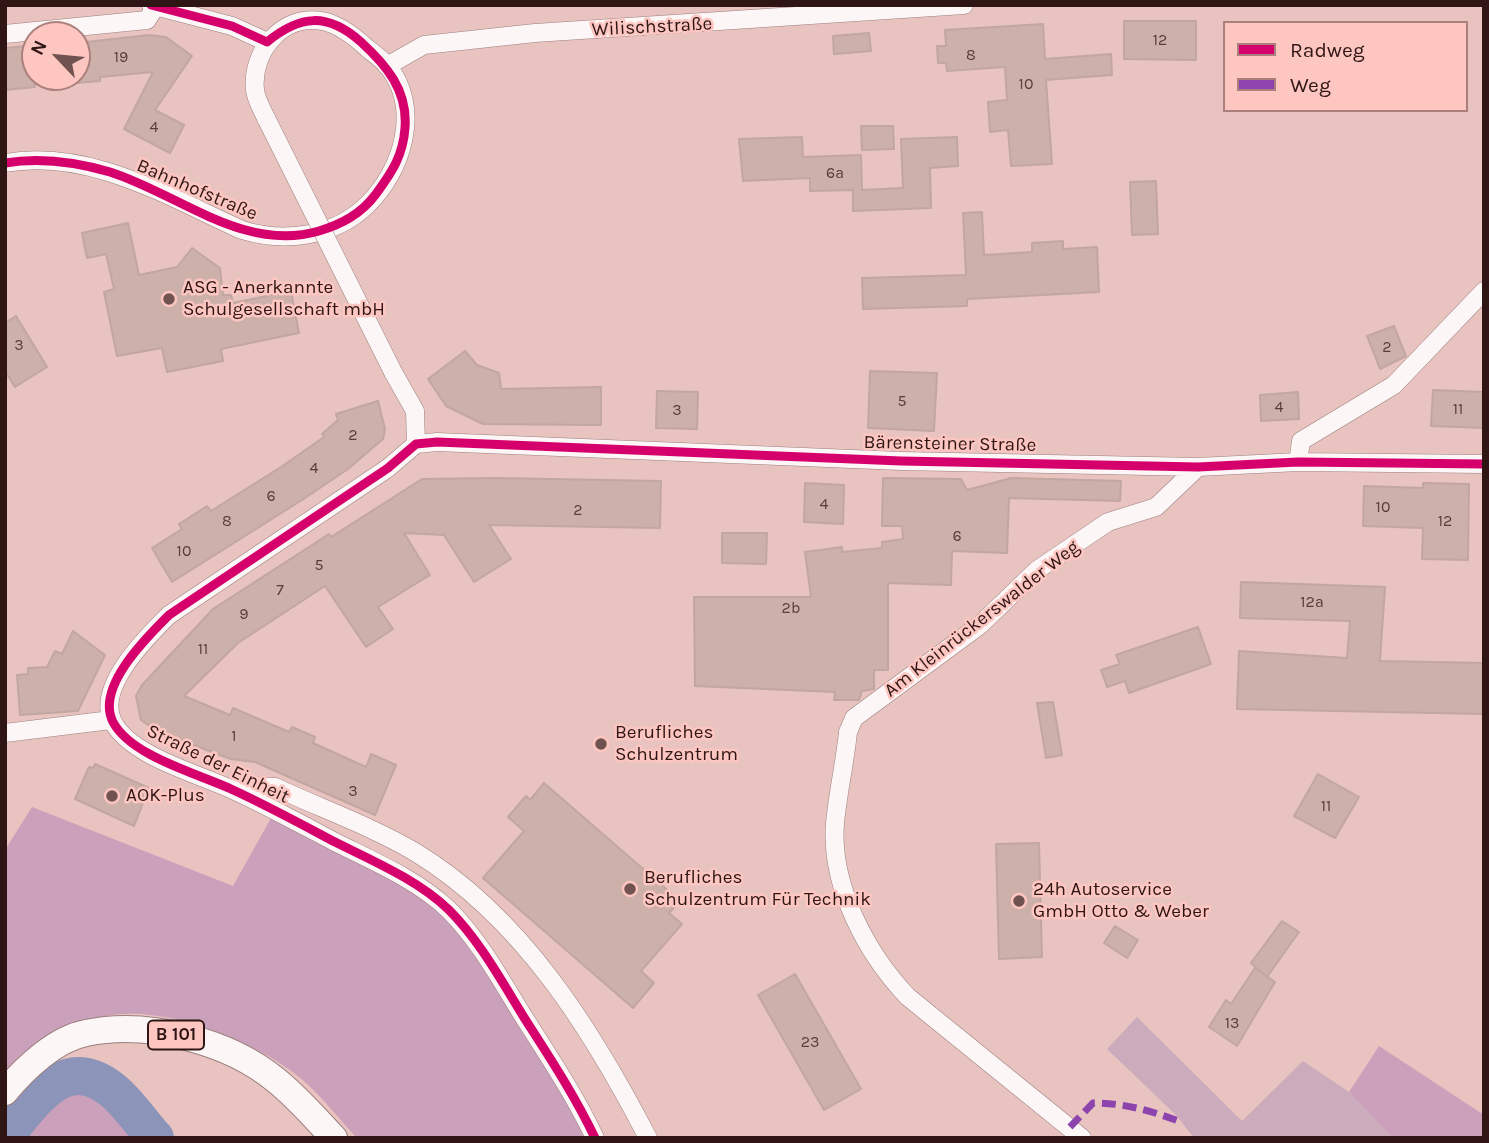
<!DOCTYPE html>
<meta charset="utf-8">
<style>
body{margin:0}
#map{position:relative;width:1489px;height:1143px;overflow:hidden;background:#e8c3c0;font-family:Karla,sans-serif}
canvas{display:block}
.frame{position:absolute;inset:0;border:7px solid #2f1615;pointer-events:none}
.legend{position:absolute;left:1223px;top:21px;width:245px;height:91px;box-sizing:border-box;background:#fdc6c1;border:2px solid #ab807c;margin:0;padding:9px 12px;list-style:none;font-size:21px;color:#2f1615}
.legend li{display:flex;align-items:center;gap:14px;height:35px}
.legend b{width:35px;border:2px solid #ab807c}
.north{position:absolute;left:21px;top:21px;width:70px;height:70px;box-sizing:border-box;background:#fdc6c1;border:2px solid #ab807c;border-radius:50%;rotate:296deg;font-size:19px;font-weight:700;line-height:28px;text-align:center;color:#2f1615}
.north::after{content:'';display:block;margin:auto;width:24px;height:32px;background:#705351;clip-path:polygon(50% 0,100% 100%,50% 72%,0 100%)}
</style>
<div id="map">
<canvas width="1489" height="1143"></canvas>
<div class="frame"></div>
<ul class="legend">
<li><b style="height:9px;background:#d6006c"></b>Radweg</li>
<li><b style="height:9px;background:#8e44ad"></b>Weg</li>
</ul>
<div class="north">N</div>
</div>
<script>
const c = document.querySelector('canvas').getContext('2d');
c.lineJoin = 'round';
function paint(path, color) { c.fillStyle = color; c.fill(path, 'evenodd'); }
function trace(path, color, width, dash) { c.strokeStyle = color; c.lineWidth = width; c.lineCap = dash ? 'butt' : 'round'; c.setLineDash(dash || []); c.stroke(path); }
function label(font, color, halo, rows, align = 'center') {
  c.font = font + ' Karla,sans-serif'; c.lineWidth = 5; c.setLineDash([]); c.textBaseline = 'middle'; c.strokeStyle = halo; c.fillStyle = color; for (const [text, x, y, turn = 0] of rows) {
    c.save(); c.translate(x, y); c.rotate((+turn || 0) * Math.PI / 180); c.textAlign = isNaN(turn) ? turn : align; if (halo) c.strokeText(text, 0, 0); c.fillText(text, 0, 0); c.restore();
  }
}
const green = new Path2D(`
 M1137 1017 1242 1121 1303 1061 1349 1092 1393 1138H1194L1176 1115 1107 1049Z`);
const forest = new Path2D(`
 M32 807 233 886 275 811 448 910 595 1138H357C337 1117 317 1090 294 1073 246 1037 143 995 84 1023 56 1036 30 1060 5 1077V850Z
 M1379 1046 1484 1115V1138H1393L1349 1092Z
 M48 1080H97L145 1138H5V1115L32 1087Z`);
const river = new Path2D(`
 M5 1136C33 1103 63 1052 111 1089 128 1102 141 1123 155 1138`);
const building = new Path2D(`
 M1124 21H1196V60L1124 59Z
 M1043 24 1045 59 1111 54 1112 75 1046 80 1052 164 1011 166 1008 130 990 132 988 102 1007 100 1005 67 947 71 946 63H938L937 46H946L945 30Z
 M869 33 871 51 834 54 833 36Z
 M149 35 166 37 192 56 155 110 184 125 170 153 124 129 153 72 100 77V81L77 83V43Z
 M35 45V87L5 90V48Z
 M861 126H893L894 149 862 150Z
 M802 137 803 157 861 155 862 190 903 188 901 139 957 137 958 166 930 168 931 208 853 211V190L810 191V178L743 181 739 139Z
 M1156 181 1158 234 1132 235 1130 182Z
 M982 212 984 255 1032 252V243L1063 241V249L1097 247 1099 292 967 299V306L863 309 862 278 966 275 963 213Z
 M128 223 139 275 177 267 192 248 220 268 223 295H231L233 303 291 291 299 333 221 349 223 361 167 372 162 348 117 356 104 292 114 289 106 254 87 258 82 233Z
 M16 316 47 367 15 387 5 371V323Z
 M1394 326 1406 356 1380 369 1367 336Z
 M465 351 477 365 499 373 501 389 601 387V425L483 424 446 406 428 379Z
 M870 371 937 373 934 431 868 428Z
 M1433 390 1484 392V428L1431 426Z
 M657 391 698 392 697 429 656 428Z
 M1298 392 1299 419 1261 421 1260 395Z
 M378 401 385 429 383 439 348 469 302 500 172 582 152 548 182 529 179 524 207 506 211 511 281 467 324 437 322 434 338 420 336 414Z
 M495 478 661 481 660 528 489 525 511 559 474 582 444 535 404 533 430 575 378 607 393 629 366 647 325 586 238 643 184 696 230 715 233 708 289 732 292 727 315 737 313 743 366 767 371 754 396 765 375 815 255 762 231 759 158 732 141 720 136 696 142 685 213 609 329 534 331 537 422 479Z
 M883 478 961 479 967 490 1011 478 1121 481 1120 501 1009 498 1007 553 952 551 951 585 888 583V670H874V689L862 691 859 700H834L835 692 695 686 694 597H811L805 552 842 547V552L882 548V542L903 539 902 526H882Z
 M805 483 844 485 843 524 804 522Z
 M1423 483 1469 484 1468 560 1422 559 1423 528 1363 526 1364 486 1423 488Z
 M722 533H767L766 564 722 563Z
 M1241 582 1385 587 1380 661 1484 663V714L1237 709 1239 651 1347 658 1350 621 1240 618Z
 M1198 627 1211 664 1129 693 1125 681 1107 687 1101 670 1120 664 1116 655Z
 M73 631 105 655 78 711 20 715 17 675 28 674V668L47 667 55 651 62 654Z
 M1053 702 1062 755 1046 758 1037 703Z
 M95 764 149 788 134 826 75 799 89 767 93 768Z
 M1318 774 1359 797 1335 838 1294 816Z
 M544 783 680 901 669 913 682 924 641 971 654 983 633 1008 483 878 524 831 508 817 526 796 530 800Z
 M1039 843 1042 957 999 959 996 844Z
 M1282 921 1299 932 1267 977 1251 963Z
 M1115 926 1138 940 1127 958 1104 943Z
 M1255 968 1275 982 1237 1046 1209 1027 1226 1000 1231 1004Z
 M795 974 861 1089 824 1110 758 995Z`);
const street = new Path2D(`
 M151 5 232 26 267 42
 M5 34 147 20 156 6
 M387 66 424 45 535 33 964 5
 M5 163C90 148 168 197 242 230 284 243 334 237 367 205 403 170 422 108 387 65 381 59 373 53 367 48 354 36 339 24 322 21 281 14 251 53 255 90 256 100 263 111 267 120
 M393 372 415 411 416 444
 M416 444 388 468 169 615C148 636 95 687 113 722 131 756 196 773 231 789 266 805 301 824 335 842 373 861 418 880 449 910 480 941 502 982 525 1019 550 1058 575 1096 595 1138
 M416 444 437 442 901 461 1198 467 1298 462 1484 464
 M1298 462 1301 441 1394 385 1484 291
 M5 733 111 720
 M233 790 250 786 275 787C320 808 373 827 415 852 522 917 592 1030 648 1138
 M1082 1138 908 997C866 953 830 885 835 823 838 792 845 762 848 732L854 718 980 625 1037 570 1108 522 1156 507 1198 467`);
const primary = new Path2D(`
 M5 1092C24 1069 55 1039 86 1033 148 1020 229 1041 277 1081 298 1098 315 1118 334 1138`);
const streetBridge = new Path2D(`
 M267 120 393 372`);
const quiet = new Path2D(`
 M1070 1127 1093 1103C1125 1103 1152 1111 1181 1122`);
const cycleway = new Path2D(`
 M5 163C41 157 76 162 110 172 179 194 244 253 319 231 342 224 361 214 376 194 392 172 403 156 405 128 408 90 386 65 361 42 327 12 300 15 267 42L232 26 151 5
 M595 1138C575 1096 550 1058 525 1019 502 982 480 941 449 910 418 880 373 861 335 842 301 824 266 805 231 789 196 773 131 756 113 722 95 687 148 636 169 615L388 468 416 444 437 442 901 461 1198 467 1298 462 1484 464`);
const markers = [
 [169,299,7,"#705351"],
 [601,744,7,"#705351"],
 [112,796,7,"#705351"],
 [630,889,7,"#705351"],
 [1019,901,7,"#705351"]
];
const numberNames = [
 ["12",1160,40],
 ["8",971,55],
 ["19",121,57],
 ["10",1026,84],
 ["4",154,127],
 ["6a",835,173],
 ["3",19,345],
 ["2",1387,347],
 ["5",902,401],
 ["4",1279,407],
 ["11",1458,409],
 ["3",677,410],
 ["2",353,435],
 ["4",314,468],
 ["6",271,496],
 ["4",824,504],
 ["10",1383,507],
 ["2",578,510],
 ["8",227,521],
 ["12",1445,521],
 ["6",957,536],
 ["10",184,551],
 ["5",319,565],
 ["7",280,590],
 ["12a",1312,602],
 ["2b",791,608],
 ["9",244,614],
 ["11",203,649],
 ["1",234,736],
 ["3",353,791],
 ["11",1326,806],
 ["13",1232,1023],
 ["23",810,1042]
];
const shields = [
 [176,1035,56]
];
const shieldNames = [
 ["B 101",176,1035]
];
const streetNames = [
 ["Wilischstraße",652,27,-3],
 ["Bahnhofstraße",197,190,23],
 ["Bärensteiner Straße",950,444,1],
 ["Am Kleinrückerswalder Weg",982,619,-38],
 ["Straße der Einheit",218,764,26]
];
const poiNames = [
 ["ASG - Anerkannte",183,288],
 ["Schulgesellschaft mbH",183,310],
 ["Berufliches",615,733],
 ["Schulzentrum",615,755],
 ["AOK-Plus",126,796],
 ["Berufliches",644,878],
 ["Schulzentrum Für Technik",644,900],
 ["24h Autoservice",1033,890],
 ["GmbH Otto & Weber",1033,912]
];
paint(green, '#ccabbc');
paint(forest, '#caa0ba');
trace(river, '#8d94b9', 38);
paint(building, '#cdb0a9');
trace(building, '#c2a6a0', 2);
trace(street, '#9b7f7d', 19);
trace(primary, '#9b7f7d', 28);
trace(street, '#fcf6f6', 18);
trace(primary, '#fcf6f6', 26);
trace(streetBridge, '#9b7f7d', 19, []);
trace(streetBridge, '#fcf6f6', 18);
trace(quiet, '#8e44ad', 7, [14, 7]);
trace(cycleway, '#d6006c', 9);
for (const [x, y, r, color] of markers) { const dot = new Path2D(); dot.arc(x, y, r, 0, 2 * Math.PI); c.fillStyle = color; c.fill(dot); trace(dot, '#fdc6c1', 2.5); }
label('16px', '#573d3b', null, numberNames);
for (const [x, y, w] of shields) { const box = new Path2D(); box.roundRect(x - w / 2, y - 14.5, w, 29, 5); c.fillStyle = '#fdc6c1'; c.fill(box); trace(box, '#2f1615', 2); }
label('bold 18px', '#2f1615', null, shieldNames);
label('19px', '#2f1615', '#fdc6c1', streetNames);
label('19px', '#2f1615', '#fdc6c1', poiNames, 'left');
</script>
